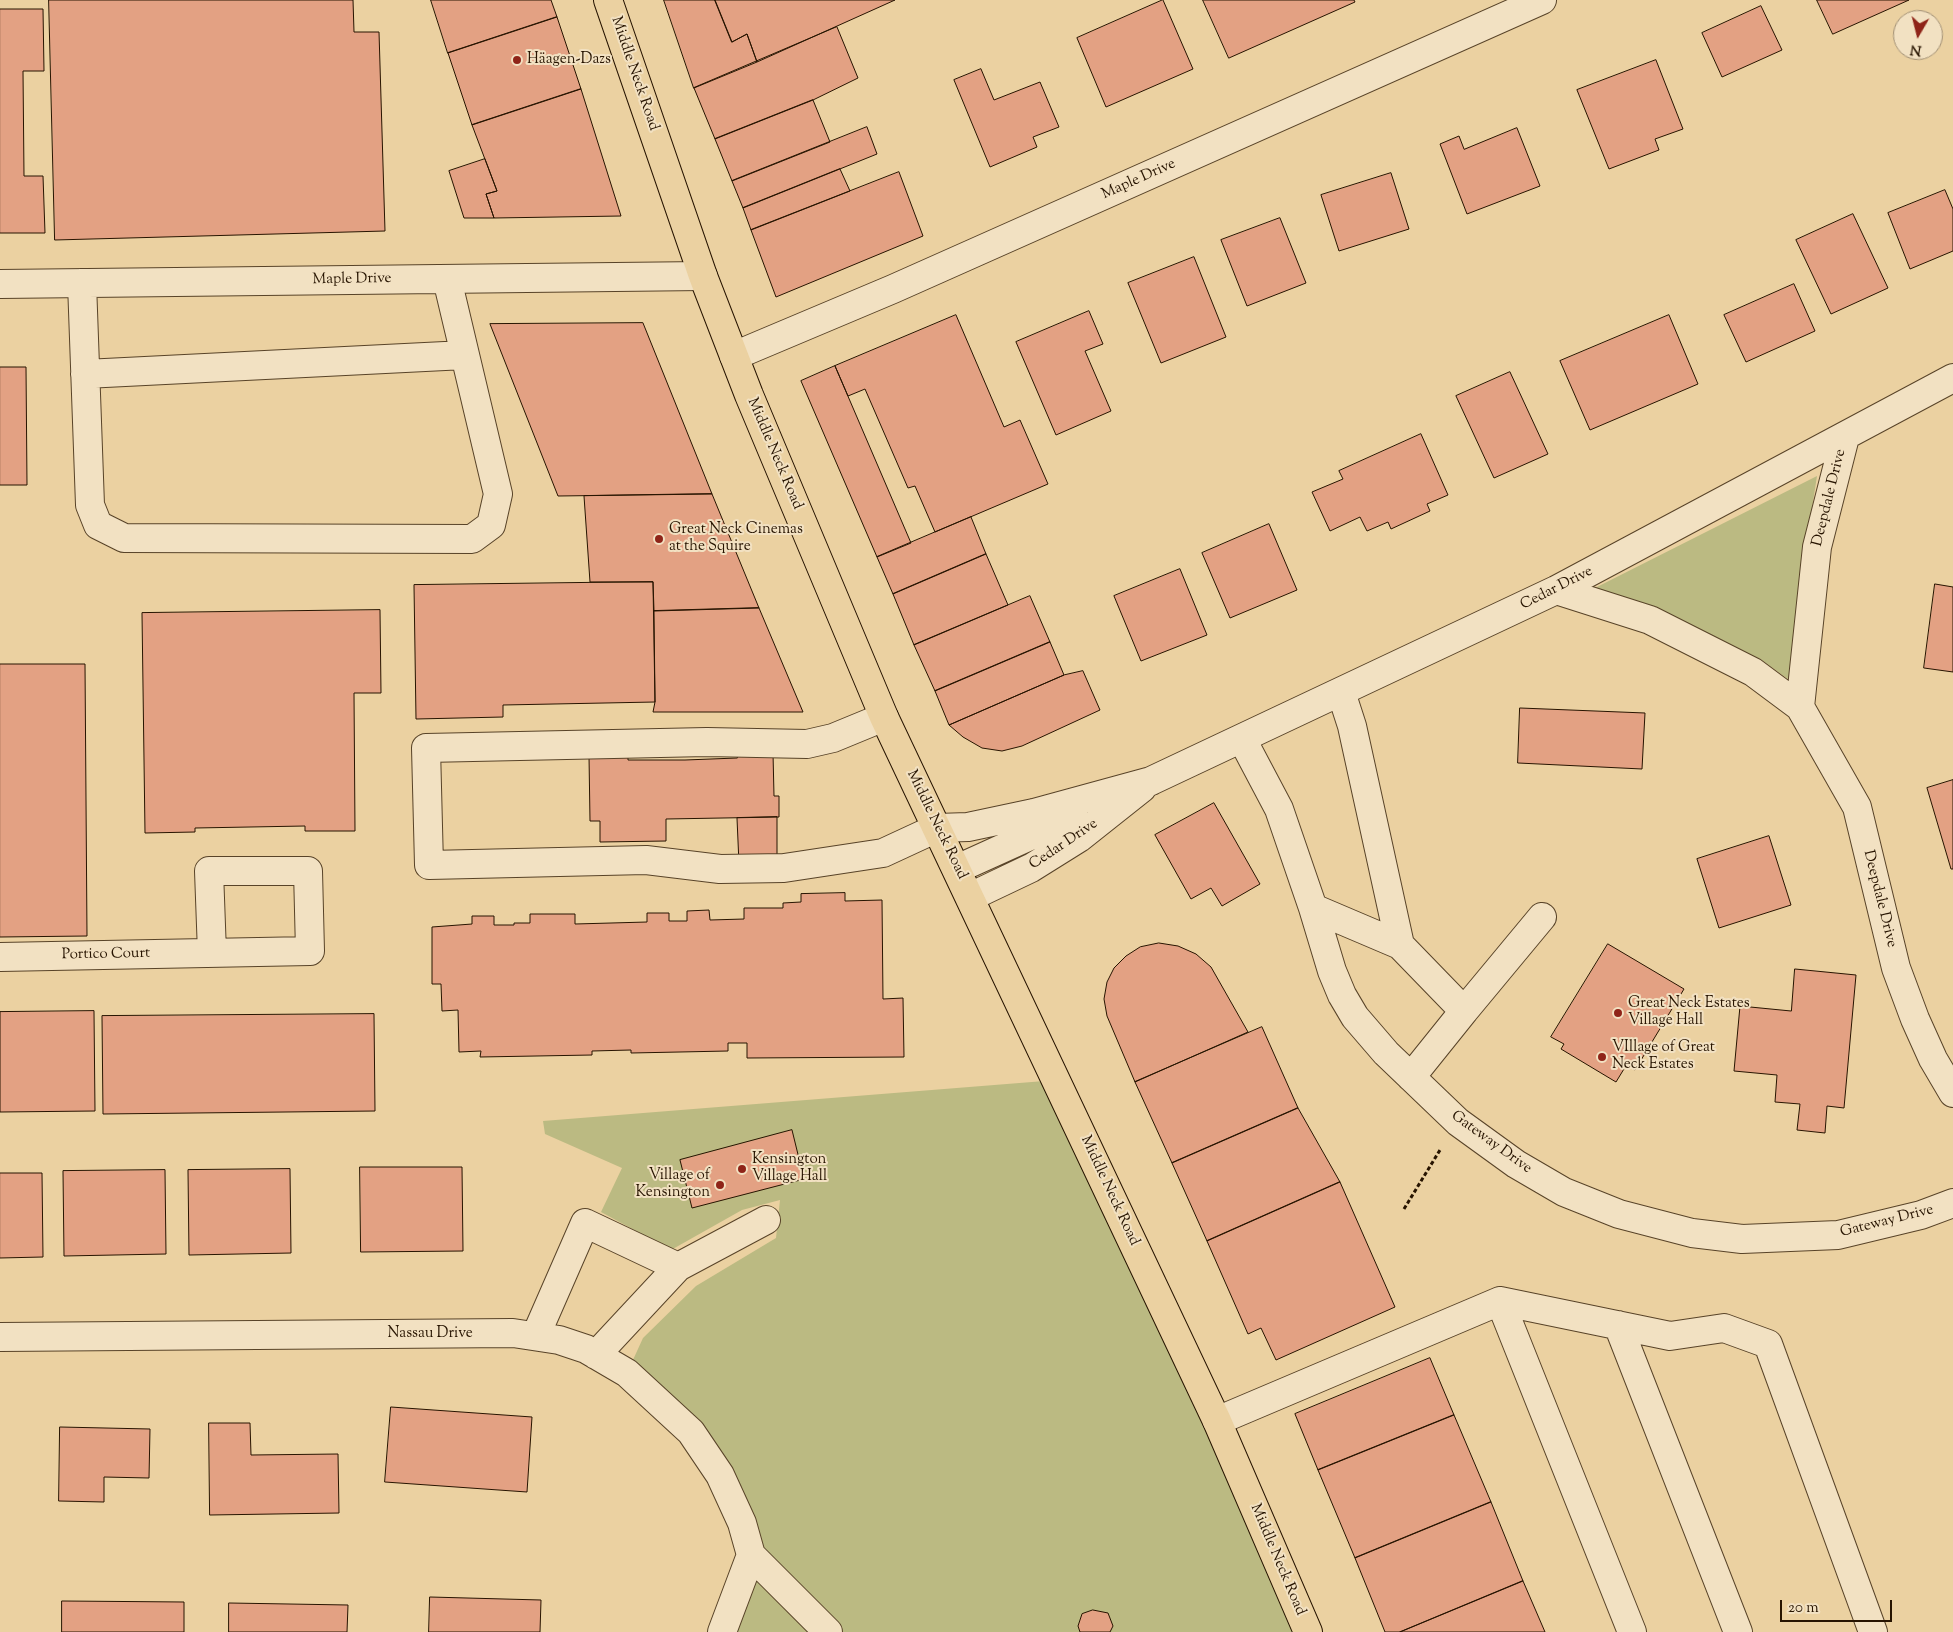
<!DOCTYPE html>
<meta charset="utf-8">
<style>
body{margin:0}
#map{position:relative;width:1953px;height:1632px;overflow:hidden;background:#ebd1a1;font-family:"Sorts Mill Goudy",serif}
canvas{display:block}
.north{position:absolute;left:1893px;top:10px;width:50px;height:50px;box-sizing:border-box;background:#f2e1c2;border:1px solid #a18f74;border-radius:50%;rotate:188deg;font-size:14px;font-weight:700;line-height:20px;text-align:center;color:#271400}
.north::after{content:'';display:block;margin:auto;width:18px;height:22px;background:#8f2418;clip-path:polygon(50% 0,100% 100%,50% 72%,0 100%)}
.scale{position:absolute;left:1780px;top:1600px;width:112px;height:22px;box-sizing:border-box;border:2px solid #271400;border-top:0;padding-left:6px;font-size:15px;line-height:18px;white-space:nowrap;color:#271400;-webkit-text-stroke:4px #f2e1c2;paint-order:stroke}
</style>
<div id="map">
<canvas width="1953" height="1632"></canvas>
<div class="north">N</div>
<div class="scale">20 m</div>
</div>
<script>
const c = document.querySelector('canvas').getContext('2d');
c.lineJoin = 'round';
function paint(path, color) { c.fillStyle = color; c.fill(path, 'evenodd'); }
function trace(path, color, width, dash) { c.strokeStyle = color; c.lineWidth = width; c.lineCap = dash ? 'butt' : 'round'; c.setLineDash(dash || []); c.stroke(path); }
function label(font, color, halo, rows, align = 'center') {
  c.font = font + ' "Sorts Mill Goudy",serif'; c.lineWidth = 4; c.setLineDash([]); c.textBaseline = 'middle'; c.strokeStyle = halo; c.fillStyle = color; for (const [text, x, y, turn = 0] of rows) {
    c.save(); c.translate(x, y); c.rotate((+turn || 0) * Math.PI / 180); c.textAlign = isNaN(turn) ? turn : align; if (halo) c.strokeText(text, 0, 0); c.fillText(text, 0, 0); c.restore();
  }
}
const green = new Path2D(`
 M1817 476 1807 541 1792 682 1760 659 1662 616 1589 591Z
 M1057 1080 1308 1632H720L751 1555 719 1475 627 1373 643 1338 696 1286 776 1238 780 1200 742 1210 671 1250 601 1212 622 1168 545 1134 543 1121Z`);
const building = new Path2D(`
 M49 0H353L354 32H379L385 231 55 240Z
 M431 0H551L557 17 448 53Z
 M664 0H715L732 42 747 34 757 62 694 88Z
 M715 0H895L757 62 747 34 732 42Z
 M1163 0 1193 69 1106 107 1077 38Z
 M1203 0H1354L1355 2 1229 58Z
 M1817 0H1909L1833 34Z
 M1761 6 1782 50 1722 77 1702 33Z
 M0 9H43L44 71H23L24 176H43L45 233H0Z
 M557 17 581 89 472 125 448 53Z
 M837 27 858 78 813 100 715 139 694 88Z
 M1656 60 1683 129 1655 139 1659 150 1609 169 1577 90Z
 M981 69 994 100 1040 82 1059 127 1033 137 1037 147 990 167 954 80Z
 M581 89 621 216 494 218 486 194 497 191 472 125Z
 M813 100 830 142 732 181 715 139Z
 M867 127 877 154 743 208 732 181Z
 M1517 128 1540 186 1467 214 1440 144 1459 136 1464 149Z
 M485 159 497 191 486 194 494 218H464L449 171Z
 M840 169 850 191 751 230 743 208Z
 M899 172 923 236 776 297 751 230Z
 M1391 173 1409 229 1339 251 1321 195Z
 M1945 190 1953 209V251L1910 269 1888 213Z
 M1853 214 1888 288 1831 314 1796 240Z
 M1280 218 1306 283 1247 306 1221 240Z
 M1194 257 1226 337 1161 363 1128 283Z
 M1794 284 1815 331 1746 362 1724 315Z
 M1089 311 1103 344 1085 351 1111 411 1056 435 1016 342Z
 M956 315 1004 427 1020 420 1048 484 935 532 915 486 908 488 865 389 848 396 835 366Z
 M1669 315 1698 384 1590 430 1560 361Z
 M643 323 712 494 558 496 490 324Z
 M835 366 911 543 877 557 801 381Z
 M0 367H26L27 485H0Z
 M1510 372 1548 454 1494 478 1456 396Z
 M1421 434 1448 495 1427 504 1430 511 1391 529 1388 522 1367 531 1360 517 1330 531 1312 492 1343 479 1339 471Z
 M712 494 759 608 654 611 653 582H590L584 496Z
 M971 517 986 554 893 594 877 557Z
 M1269 524 1297 590 1230 618 1202 553Z
 M986 554 1008 605 914 645 893 594Z
 M1180 569 1207 635 1141 661 1114 596Z
 M653 582 655 702 503 705V717L416 719 414 585Z
 M1935 584 1953 587V672L1924 668Z
 M1030 596 1050 642 935 691 914 645Z
 M759 608 803 712H653L655 702 654 611Z
 M380 610 381 693H354L355 831H305V826L195 828V832L145 833 142 613Z
 M1050 642 1064 675 949 725 935 691Z
 M0 664H85L87 936 0 937Z
 M1083 671 1100 710 1022 746 1002 751 982 748 963 737 949 725 1064 675Z
 M1520 708 1645 713 1642 769 1518 763Z
 M737 753H773L774 796H779V817L666 819V841L600 842V821H590L589 756 628 755V760H685L737 758Z
 M1953 780V869H1951L1927 788Z
 M1214 803 1260 884 1222 906 1211 888 1191 899 1155 835Z
 M777 817V863L739 864 737 818Z
 M1769 836 1791 905 1719 928 1697 859Z
 M845 893V901L882 900 883 999 903 998 904 1057 747 1058V1043H728V1051L631 1053V1050L592 1051V1055L480 1057 481 1051 459 1052 458 1010 442 1011 441 984H432V927L472 924V916H494V925H514V923H530V914H575V924L647 922V913H669V921H687V911L709 910 710 920 744 919V908H783V903L801 902V894Z
 M1159 943 1178 946 1196 954 1211 967 1248 1032 1135 1082 1107 1016 1104 999 1107 982 1114 968 1126 956 1140 947Z
 M1608 944 1684 989 1635 1070 1627 1064 1616 1082 1561 1049 1564 1044 1551 1037Z
 M1795 969 1856 975 1844 1108 1827 1106 1825 1133 1797 1130 1800 1104 1775 1102 1777 1075 1734 1071 1740 1006 1791 1011Z
 M94 1011 95 1111 0 1112V1012Z
 M374 1014 375 1111 103 1114 102 1016Z
 M1262 1027 1298 1108 1172 1163 1135 1082Z
 M1298 1108 1340 1182 1207 1241 1172 1163Z
 M792 1130 804 1179 692 1208 680 1160Z
 M360 1167H462L463 1251 361 1252Z
 M290 1169 291 1253 189 1255 188 1170Z
 M165 1170 166 1254 64 1256 63 1171Z
 M0 1173H42L43 1257 0 1258Z
 M1340 1182 1395 1307 1276 1360 1261 1328 1248 1334 1207 1241Z
 M1430 1358 1454 1415 1318 1470 1295 1414Z
 M391 1407 532 1417 527 1492 385 1482Z
 M1454 1415 1491 1502 1355 1558 1318 1470Z
 M209 1423H250L251 1455 338 1454 339 1513 210 1515Z
 M60 1427 150 1429 149 1478 104 1477V1502L59 1501Z
 M1491 1502 1523 1581 1400 1632H1385L1355 1558Z
 M1523 1581 1545 1632H1400Z
 M430 1597 541 1600 540 1632H429Z
 M62 1601 184 1602V1632H62Z
 M229 1603 348 1605 347 1632H229Z
 M1093 1610 1108 1613 1113 1626 1110 1632H1080L1078 1626 1082 1614Z`);
const path = new Path2D(`
 M1404 1209 1440 1150`);
const minor = new Path2D(`
 M82 283 90 505 98 525 124 538 472 539 491 525 498 494 447 279
 M0 284 703 276
 M734 356 893 289 1542 0
 M85 374 465 355
 M1556 590 1650 620 1753 672 1800 707 1857 807 1896 968 1915 1019 1933 1059 1953 1093
 M1341 692 1352 726 1400 945 1464 1011 1542 917
 M1800 707 1817 547 1845 437
 M884 717 833 738 807 744 707 742 426 748 429 865 646 860 720 869 784 868 883 853 937 828 968 827 1034 813 1151 781
 M1242 739 1279 809 1313 908 1332 971 1342 995 1355 1017 1386 1053 1458 1122 1516 1164 1564 1192 1619 1214 1692 1233 1742 1239 1838 1235 1921 1215 1953 1203
 M1136 788 1556 590 1953 378
 M957 869 1074 816
 M970 897 1031 868 1079 838 1142 788
 M1313 908 1400 945
 M0 957 310 951 308 871H209L212 953
 M1411 1077 1464 1011
 M1500 1301 1670 1336 1724 1328 1768 1344 1873 1632
 M1618 1325 1738 1632
 M536 1335 585 1223 678 1267
 M0 1337 513 1333 559 1340 586 1349 627 1373 691 1432 720 1475 742 1523 751 1555 828 1632
 M596 1355 678 1267 766 1220
 M1217 1421 1500 1301 1632 1632
 M722 1632 751 1555`);
const major = new Path2D(`
 M608 0 703 276 749 395 884 717 1217 1421 1308 1632`);
const markers = [
 [517,60,5,"#8f2418"],
 [659,539,5,"#8f2418"],
 [1618,1013,5,"#8f2418"],
 [1602,1057,5,"#8f2418"],
 [742,1169,5,"#8f2418"],
 [720,1185,5,"#8f2418"]
];
const poiNames = [
 ["Häagen-Dazs",527,60],
 ["Great Neck Cinemas",669,530],
 ["at the Squire",669,547],
 ["Great Neck Estates",1628,1004],
 ["Village Hall",1628,1021],
 ["VIllage of Great",1612,1048],
 ["Neck Estates",1612,1065],
 ["Kensington",752,1160],
 ["Village Hall",752,1177],
 ["Village of",710,1176,"right"],
 ["Kensington",710,1193,"right"]
];
const streetNames = [
 ["Middle Neck Road",634,74,71],
 ["Maple Drive",1139,180,-24],
 ["Maple Drive",352,280,-1],
 ["Middle Neck Road",774,454,67],
 ["Deepdale Drive",1830,498,-76],
 ["Cedar Drive",1557,589,-27],
 ["Middle Neck Road",936,825,64],
 ["Cedar Drive",1064,845,-34],
 ["Deepdale Drive",1879,899,76],
 ["Portico Court",106,955,-1],
 ["Gateway Drive",1491,1143,36],
 ["Middle Neck Road",1109,1191,65],
 ["Gateway Drive",1887,1222,-14],
 ["Nassau Drive",430,1334],
 ["Middle Neck Road",1277,1560,67]
];
paint(green, '#bbba82');
paint(building, '#e3a183');
trace(building, '#271400', 1);
trace(minor, '#584328', 30);
trace(major, '#271400', 30);
trace(path, '#271400', 3, [4, 2.5]);
trace(minor, '#f2e1c2', 28);
trace(major, '#ebd1a1', 28);
for (const [x, y, r, color] of markers) { const dot = new Path2D(); dot.arc(x, y, r, 0, 2 * Math.PI); c.fillStyle = color; c.fill(dot); trace(dot, '#f2e1c2', 2); }
label('15px', '#271400', '#f2e1c2', poiNames, 'left');
label('15px', '#271400', '#f2e1c2', streetNames);
</script>
